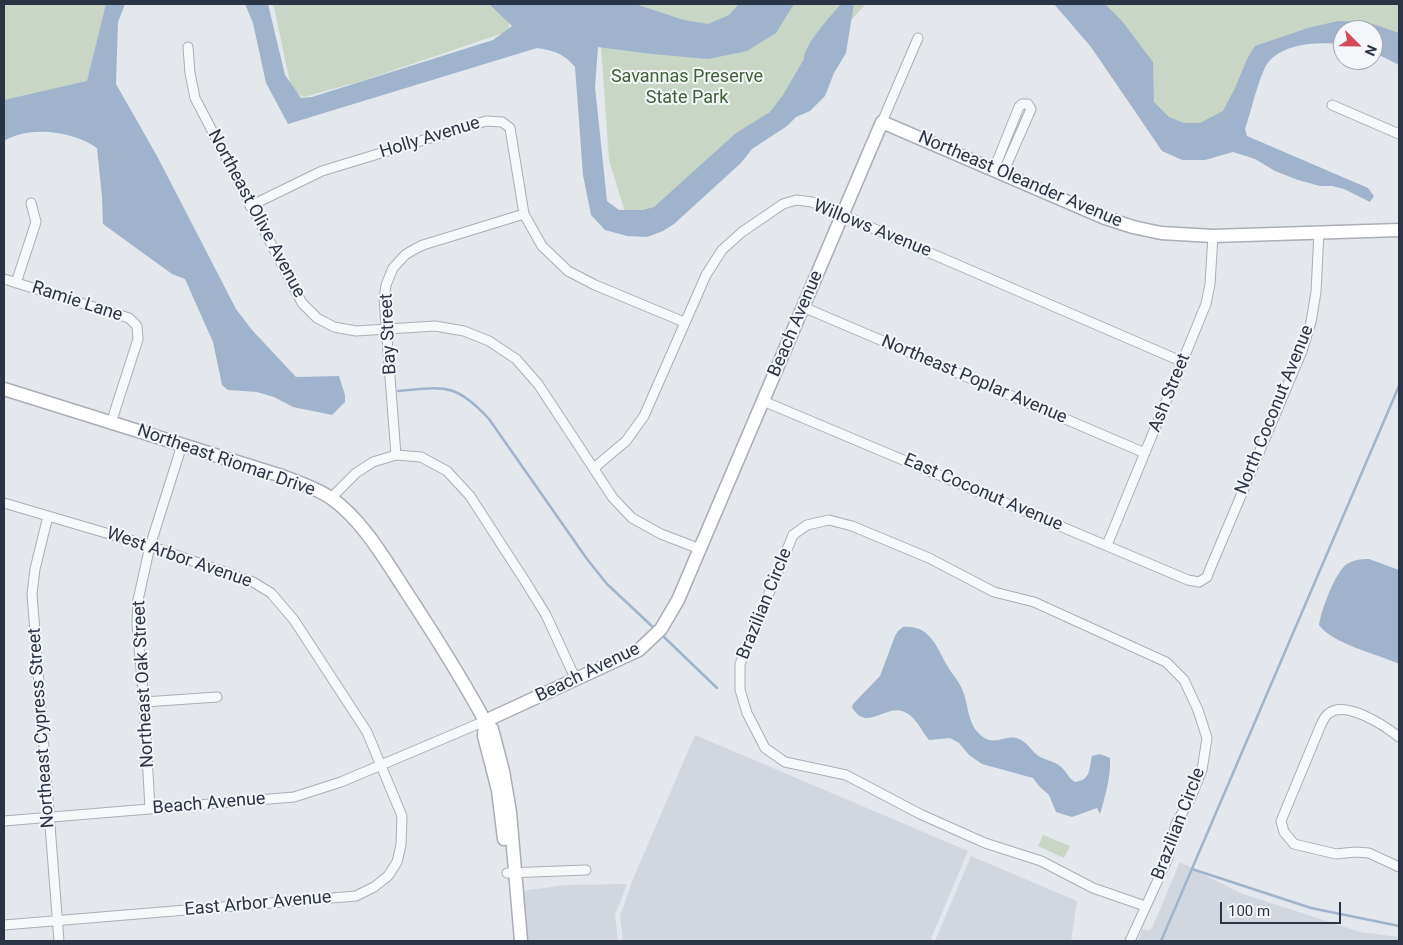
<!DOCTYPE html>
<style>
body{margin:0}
#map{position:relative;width:1403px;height:945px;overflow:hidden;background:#e4e7ec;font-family:Roboto,sans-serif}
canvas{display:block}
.frame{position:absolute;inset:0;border:5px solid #2b3445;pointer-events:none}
.north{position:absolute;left:1333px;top:20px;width:50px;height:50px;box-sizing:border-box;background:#f4f6f9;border:1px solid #a4a8b1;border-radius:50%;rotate:113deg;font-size:14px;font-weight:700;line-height:20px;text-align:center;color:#2b3445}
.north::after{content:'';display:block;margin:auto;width:18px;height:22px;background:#d1495b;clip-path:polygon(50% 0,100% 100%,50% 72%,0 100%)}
.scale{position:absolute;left:1220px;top:902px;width:121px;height:22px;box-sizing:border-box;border:2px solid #2b3445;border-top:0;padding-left:6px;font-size:15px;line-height:18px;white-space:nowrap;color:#2b3445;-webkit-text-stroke:4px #f4f6f9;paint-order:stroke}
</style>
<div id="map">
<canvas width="1403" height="945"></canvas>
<div class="frame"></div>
<div class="north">N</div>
<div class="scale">100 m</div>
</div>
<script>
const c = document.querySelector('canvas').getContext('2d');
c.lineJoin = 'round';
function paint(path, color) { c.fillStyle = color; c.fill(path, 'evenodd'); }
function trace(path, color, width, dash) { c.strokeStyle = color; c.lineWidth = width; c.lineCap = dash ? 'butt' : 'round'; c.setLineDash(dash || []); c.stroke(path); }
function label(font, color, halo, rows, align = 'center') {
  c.font = font + ' Roboto,sans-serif'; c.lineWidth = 4; c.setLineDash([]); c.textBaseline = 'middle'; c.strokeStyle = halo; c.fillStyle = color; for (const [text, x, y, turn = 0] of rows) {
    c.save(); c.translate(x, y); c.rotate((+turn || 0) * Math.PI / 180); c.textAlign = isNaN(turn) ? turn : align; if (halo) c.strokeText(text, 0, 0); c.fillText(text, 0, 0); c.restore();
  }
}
const built = new Path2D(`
 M695 735 968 851 930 941H623L620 916 633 879Z
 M971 856 1077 901 1071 941H935Z
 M1180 862 1240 893 1360 932 1399 937V941H1138L1142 929 1149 931 1152 928Z
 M627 884 615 915 618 941H526L521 891 566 885Z`);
const green = new Path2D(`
 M4 4H109L89 85 4 104Z
 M271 4H538L509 10V31L365 80 304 97 292 92 274 7Z
 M554 4H866L843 29 709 191 628 222 609 160 599 19Z
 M1075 4H1399V34L1390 30 1339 29 1284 42 1258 62 1227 123 1174 136Z
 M1043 835 1070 846 1064 858 1038 846Z`);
const water = new Path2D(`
 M106 4H125L118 22 116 84 157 156 236 309 252 330 296 377 339 376 345 395V402L332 415 293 407 274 397 257 392 228 390 222 385 213 342 185 279 172 274 103 224 102 197 97 148C74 131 29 125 4 141V100L87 81Z
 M245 4H268L285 75 301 98 312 97 493 40 512 26 489 4H635L684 20 708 24 729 15 739 4H794L776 33 747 51 708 59 652 54 598 47 595 87 607 201 619 210H643L654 207 736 133 770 112 783 95 804 59C805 43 830 17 841 4H854L846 53 834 73 825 96 810 111 796 117 787 126 752 149 741 163 674 224 663 231 647 237 627 236 605 230 591 215 583 175 575 67C563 53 555 51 537 48L288 124 266 83 253 23Z
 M1054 4H1105L1122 21 1153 62 1154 102 1169 117 1184 123H1200L1223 111 1235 88 1247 59 1255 46 1308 28 1338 21H1364L1399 33V65L1373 52V30H1343V44C1318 42 1289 42 1270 60 1260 70 1251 113 1245 129L1247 136 1368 188 1374 196 1370 202 1344 189 1332 186H1320L1298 180 1275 171 1255 159 1233 152 1205 160H1182L1162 151 1091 47Z
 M1369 559 1399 570V664C1377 654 1333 644 1319 625 1321 611 1335 572 1347 564 1353 560 1361 559 1369 559Z
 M903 627C931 625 936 647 948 667 952 674 959 681 962 689 968 702 967 717 975 729 992 752 1005 732 1019 739 1027 742 1030 749 1036 754 1042 760 1053 760 1060 766 1066 770 1068 778 1075 782 1091 780 1089 769 1092 756L1100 754 1110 758C1111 776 1105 797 1100 814L1097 808 1072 817 1056 812 1049 795 1039 786 1033 778 982 764 969 755 959 743 950 738 929 740C921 730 915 715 902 711 884 706 866 732 852 707L853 704 880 676 895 636 898 631Z`);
const stream = new Path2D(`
 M398 391C444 387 455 382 489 419L587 559 607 584 655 629
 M663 636 717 688
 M1192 869 1311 908 1399 926
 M1161 941 1399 386`);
const street = new Path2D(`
 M188 47 190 73 195 98 302 303 317 318 334 327 356 331 435 326 464 331 489 341 516 359 538 384 613 498 632 518 661 534 700 549
 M1332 105 1399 134
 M882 122 918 38
 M994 169 1019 107 1022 104H1028L1031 109 1003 173
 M250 206 322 171 486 121 502 122 510 128 524 214 542 246 568 271 595 285 684 322
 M4 279 129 318 137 326 138 339 111 423
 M16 283 36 222 31 203
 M803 307 1145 453
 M763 401 1188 580 1199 582 1207 577 1210 569 1302 351 1311 322 1316 292 1319 232
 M396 455 384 299 386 285 393 268 405 255 413 250 423 245 524 214
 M594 468 626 441 644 416 706 275 722 250 742 232 783 204 796 200 812 202 842 215 1183 362
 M331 498 356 473 373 462 396 455 421 457 447 471 470 496 525 581 546 615 576 680
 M4 503 150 546 253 582 271 593 294 620 367 732 402 816 401 845 397 862 388 876 374 887 356 896 4 925
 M48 516 35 569 32 594 59 941
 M1107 545 1206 304 1210 284 1213 236
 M144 702 217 697
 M1399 737C1385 726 1345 699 1328 714 1324 717 1322 723 1320 727L1281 821 1284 832 1294 844 1336 854 1355 852 1369 853 1399 867
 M150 809 144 702 137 624 138 600 150 546 182 445
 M4 821 294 797 341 782 485 721
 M507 873 586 870
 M1130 941 1168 858 1176 824 1191 797 1202 770 1207 738 1198 710 1184 680 1166 662 1034 602 994 592 929 558 852 526 829 520 807 525 793 535 740 664V690L747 713 765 748 785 762 846 775 920 814 985 843 1041 861 1093 888 1145 906`);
const secondary = new Path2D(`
 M4 389 282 476C298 482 316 488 331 498 361 519 383 556 403 587 432 631 460 675 485 721L492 729 503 771 510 812 521 941
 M485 721 639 650 661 629 678 600 882 122 1105 218 1133 227 1161 233 1213 236 1399 230
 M485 721 484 736 498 790 504 839`);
const parkNames = [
 ["Savannas Preserve",687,77],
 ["State Park",687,98]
];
const streetNames = [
 ["Holly Avenue",430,138,-17],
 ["Northeast Oleander Avenue",1020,180,23],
 ["Northeast Olive Avenue",256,214,62],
 ["Willows Avenue",872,229,22],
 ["Ramie Lane",77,302,18],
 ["Beach Avenue",796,324,-67],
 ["Bay Street",389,334,-93],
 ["Northeast Poplar Avenue",974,380,23],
 ["Ash Street",1170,393,-68],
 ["North Coconut Avenue",1275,410,-68],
 ["Northeast Riomar Drive",226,461,19],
 ["East Coconut Avenue",983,493,23],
 ["West Arbor Avenue",179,558,19],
 ["Brazilian Circle",765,604,-68],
 ["Beach Avenue",588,673,-26],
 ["Northeast Oak Street",144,684,-93],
 ["Northeast Cypress Street",42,728,-94],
 ["Beach Avenue",209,804,-5],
 ["Brazilian Circle",1179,824,-69],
 ["East Arbor Avenue",258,904,-5]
];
paint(built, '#d2d6de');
paint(green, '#c9d6c5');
paint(water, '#9fb4cc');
trace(stream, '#9fb4cc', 2.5);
trace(street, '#a9aeb7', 11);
trace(secondary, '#a9aeb7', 15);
trace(street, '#f7f8fa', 9);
trace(secondary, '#fff', 12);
label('18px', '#3f6138', '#f4f6f9', parkNames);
label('18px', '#2b3445', '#f4f6f9', streetNames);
</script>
